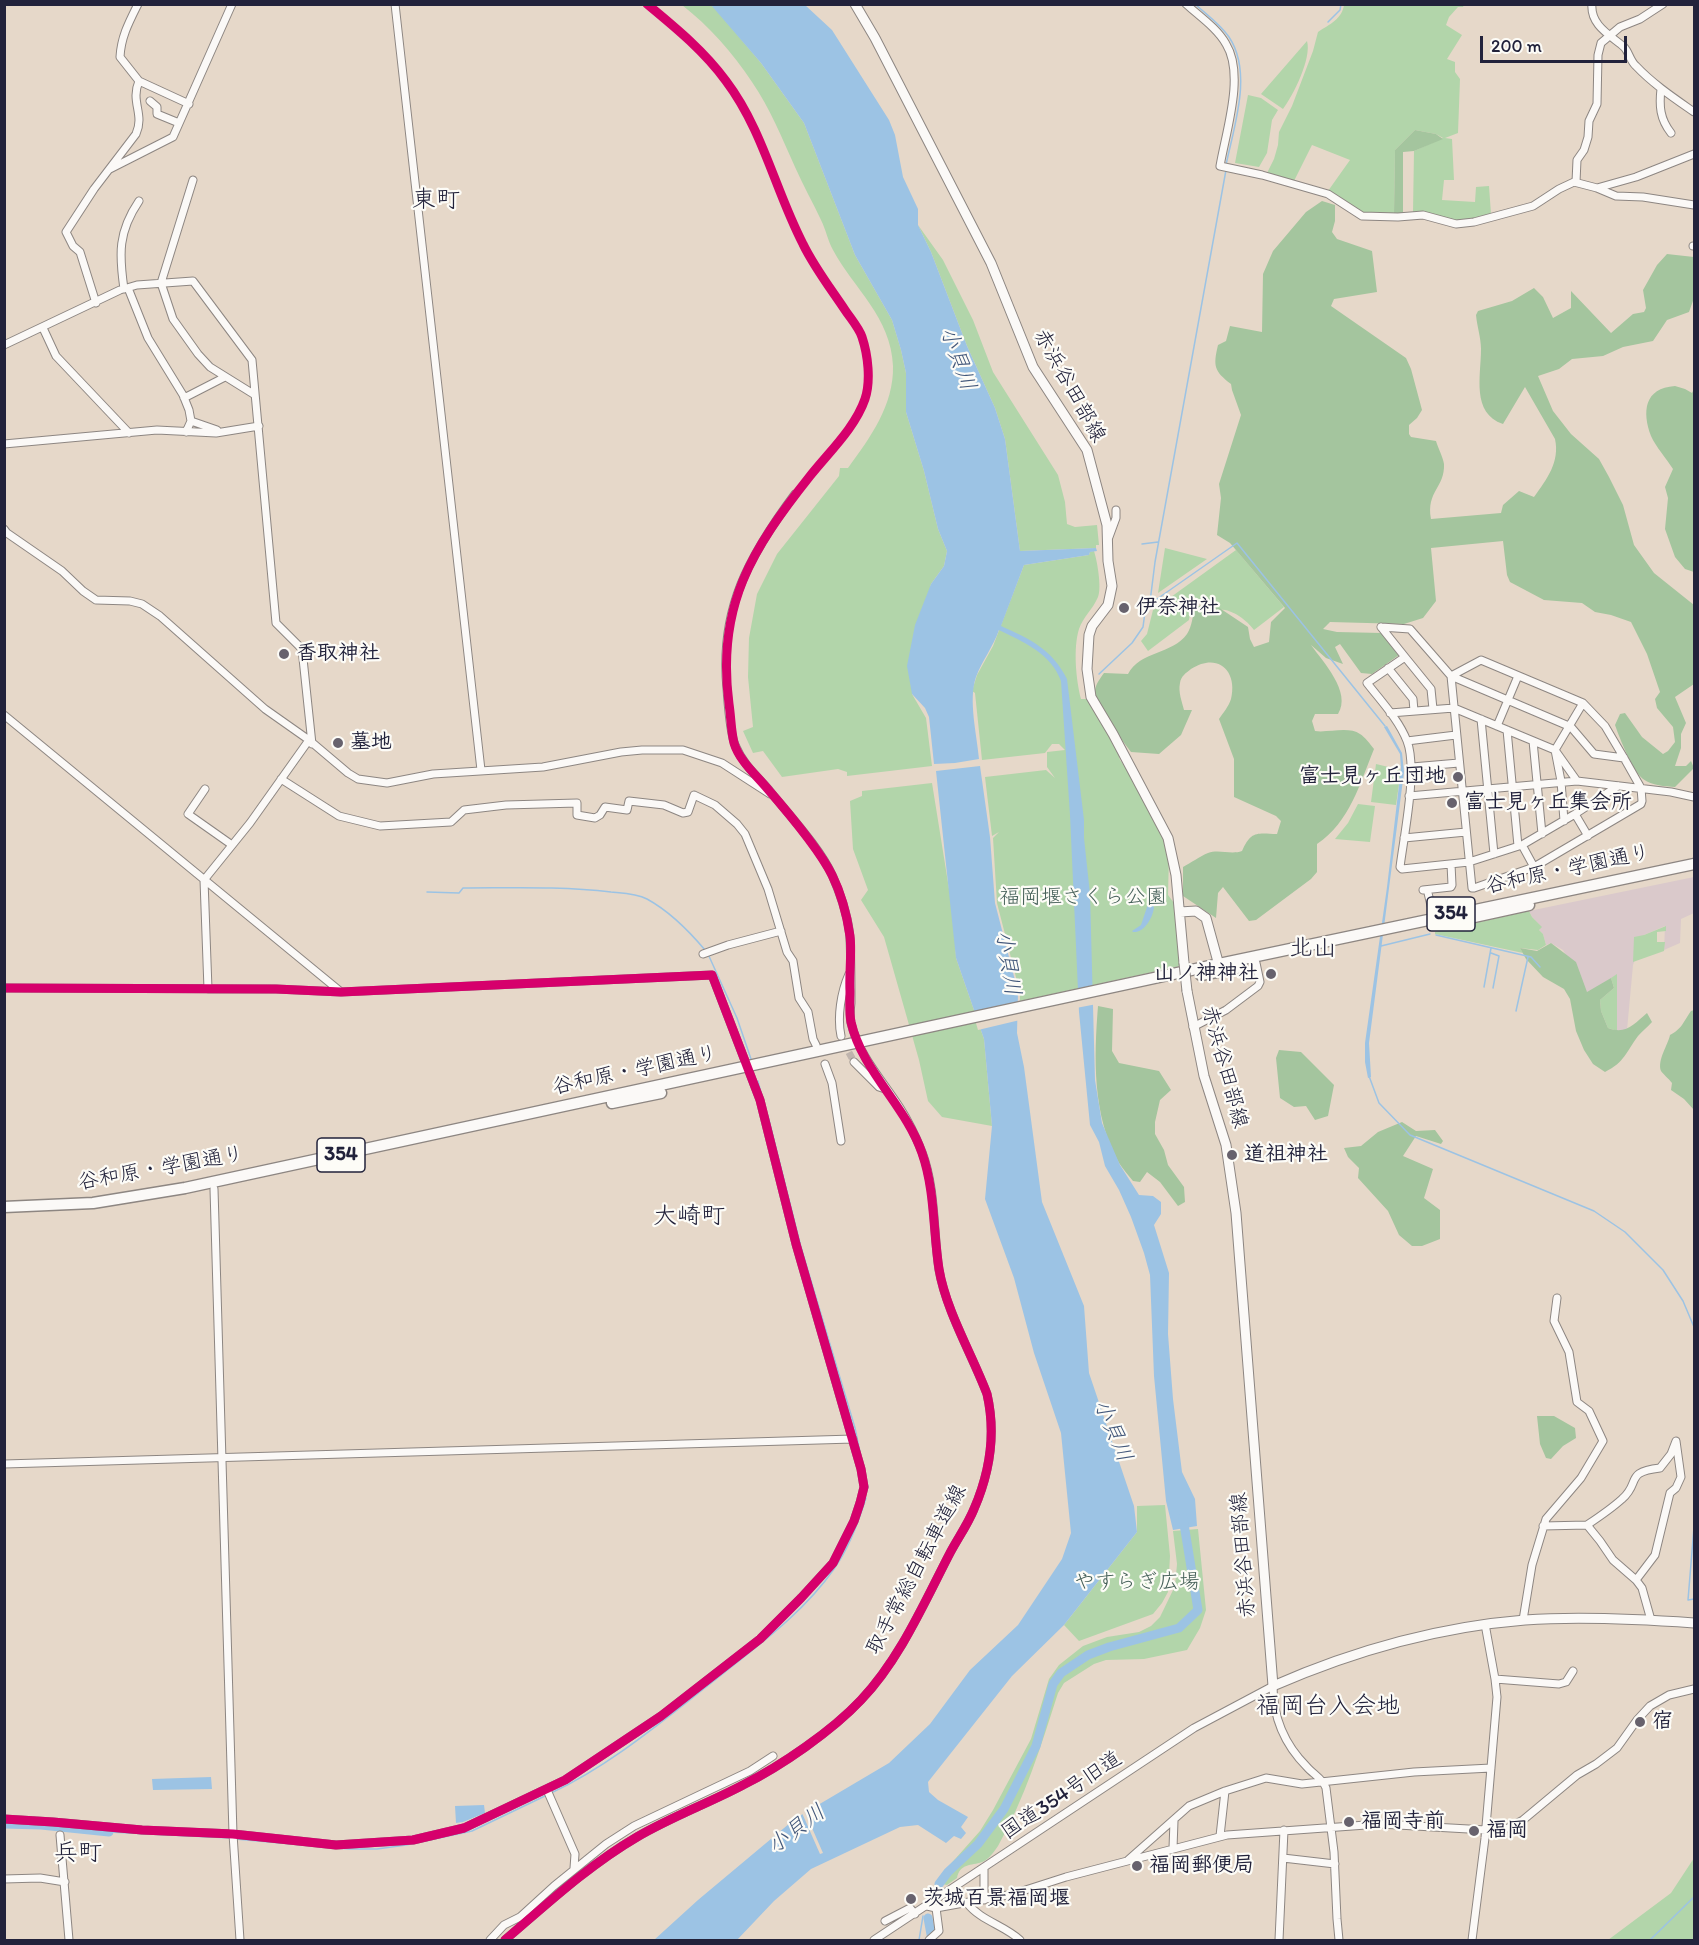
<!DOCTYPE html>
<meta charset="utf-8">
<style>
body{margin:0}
#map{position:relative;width:1699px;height:1945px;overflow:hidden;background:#e6d8c9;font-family:Itim,sans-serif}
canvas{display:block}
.frame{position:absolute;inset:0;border:6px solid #22223b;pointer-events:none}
.scale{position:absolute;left:1480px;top:36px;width:147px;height:27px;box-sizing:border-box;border:3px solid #22223b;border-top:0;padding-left:8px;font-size:18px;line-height:21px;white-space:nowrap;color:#22223b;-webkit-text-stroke:4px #fdfcf7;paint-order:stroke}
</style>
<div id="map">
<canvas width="1699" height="1945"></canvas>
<div class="frame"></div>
<div class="scale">200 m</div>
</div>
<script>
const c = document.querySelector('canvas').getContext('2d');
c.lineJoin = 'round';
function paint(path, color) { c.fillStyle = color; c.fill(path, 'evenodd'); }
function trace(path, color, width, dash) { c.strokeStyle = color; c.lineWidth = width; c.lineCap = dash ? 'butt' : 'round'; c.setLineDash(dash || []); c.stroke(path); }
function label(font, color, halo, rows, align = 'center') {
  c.font = font + ' Itim,"Klee One",sans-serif'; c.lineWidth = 4.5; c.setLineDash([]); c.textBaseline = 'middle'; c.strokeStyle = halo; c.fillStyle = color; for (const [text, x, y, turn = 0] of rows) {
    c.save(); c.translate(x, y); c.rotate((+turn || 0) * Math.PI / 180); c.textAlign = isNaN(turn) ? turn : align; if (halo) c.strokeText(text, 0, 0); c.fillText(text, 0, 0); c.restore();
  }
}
const industrial = new Path2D(`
 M1694 877V913L1681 919 1680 943 1664 950 1665 926 1644 935 1633 965 1627 1030 1617 1031V975L1587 993 1563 950 1551 943 1546 945 1543 934 1539 930 1541 927 1532 917 1529 911Z`);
const green = new Path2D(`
 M682 5H711L714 7 761 63 804 123 855 255 892 320 901 350 906 373V412L924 471 938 529 947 551 944 566 931 584 912 694 926 718 932 766 847 776V772L838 769 782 777 763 751 753 753 743 731 753 727 748 677 749 638 757 594 777 554 839 476 840 468H848C870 438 894 405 893 366 891 317 854 289 833 250 828 241 826 230 821 220 813 203 803 185 795 167 782 138 770 108 752 82 733 53 709 26 682 5Z
 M1344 5H1464L1463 7H1458L1449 17 1446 25 1462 35 1447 59 1455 62V72L1460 79 1458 133 1445 138 1452 139 1454 180H1444L1442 200 1475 202 1476 187 1489 186 1491 214 1461 221H1453L1413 212 1414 151 1443 138 1436 134 1415 130 1395 150 1394 214H1364L1328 191 1350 160 1312 145 1294 181 1267 173 1274 159 1278 145 1279 132 1292 106 1313 51 1318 32C1330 24 1342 19 1344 5Z
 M1307 41C1312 58 1293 96 1283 109L1261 94Z
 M1248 95 1261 98 1278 110 1272 120 1267 153 1259 167 1235 163Z
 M918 225 943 260 973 320 993 372 1058 475 1065 502 1067 524 1075 527 1097 525 1099 545H1096V548L1020 551 1005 439 995 408 967 346 931 252Z
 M1165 548 1207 559 1158 593Z
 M1236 550 1284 607 1254 630C1246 619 1227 605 1213 611L1202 603 1164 602Z
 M1094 551C1097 560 1102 588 1098 597 1093 609 1083 617 1079 629 1073 648 1076 680 1081 699H1090L1115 743 1120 760 1128 771 1161 831 1169 855 1168 895 1174 903 1180 966 1020 1001V993L997 903 993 838 999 832 992 836 985 777 1046 770 1055 778 1047 767V752L1065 750 1059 744H1052L1045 753 982 760 975 693 972 691 977 675 993 646 1024 565 1089 555 1090 552Z
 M1159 607 1191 608 1189 620 1148 651 1141 641 1147 634 1153 610Z
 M1376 764 1401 770 1396 805 1371 802Z
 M932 783 954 920 956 958 984 1039 992 1126 942 1117 928 1101 919 1060 884 937 861 900 868 890 853 849 850 801 862 796V791Z
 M1358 804 1375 806 1370 842 1335 839 1348 823Z
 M1529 911 1532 917 1542 927 1539 930 1543 934 1546 945 1538 950 1520 948 1523 953 1435 934V932Z
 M1666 926V931L1657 932V942H1665L1664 951 1633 962 1634 937 1644 935Z
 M1617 974V1031L1608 1028 1601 1011 1600 1000 1614 988 1611 978Z
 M1165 1505 1170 1556 1168 1592 1162 1603 1153 1614 1079 1641 1064 1625 1137 1532V1506Z
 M1198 1529 1206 1610 1200 1628 1187 1650 1144 1659 1106 1660 1094 1664 1064 1683 1058 1693C1041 1746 1025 1798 998 1846 994 1852 988 1860 982 1862 971 1866 960 1863 957 1878L947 1885 937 1883 940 1876 980 1831 993 1810 1031 1739 1049 1679 1059 1665 1083 1646 1107 1637 1139 1632 1151 1626 1160 1617 1175 1586 1177 1564 1173 1531Z
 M1694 1858V1940H1608L1671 1893Z`);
const forest = new Path2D(`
 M1415 130 1436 134 1443 139 1414 151 1403 152V214H1394L1395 150Z
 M1322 201 1335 205V221L1332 232 1337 239 1372 251 1377 292 1334 299 1331 306 1406 358 1411 369 1422 410 1417 418 1409 425V434L1411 437 1436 441C1438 448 1443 457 1444 464 1445 488 1426 491 1431 519L1501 513 1503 505 1519 491 1534 497C1547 479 1560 462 1555 439L1525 387 1503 424C1471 413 1481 376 1481 349 1481 338 1477 326 1476 315L1478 311 1512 301 1534 288 1543 297 1553 318 1571 308V291L1611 333 1633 314 1644 312 1646 308 1643 290 1657 265 1667 254 1694 257V298L1689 312 1667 320 1653 341 1623 347 1603 356 1572 359 1559 369 1538 376 1553 411 1571 434 1599 459 1609 477 1623 505 1634 545 1654 573 1694 605V684L1675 697 1686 723 1681 734V748L1675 766H1686L1691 761 1694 768 1675 787C1665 786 1652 786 1643 779 1632 770 1620 739 1615 725L1620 714 1625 713 1642 737 1663 754 1668 751 1675 742 1673 727 1657 708 1655 699 1660 692 1647 654 1631 622 1611 615 1595 612 1582 603 1544 600 1510 582 1507 575 1503 541 1431 548 1436 601 1423 618 1404 624 1330 622 1323 629 1337 632 1382 633 1399 655 1372 674 1361 673 1340 644 1335 647 1343 664 1326 658 1311 645C1323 662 1352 692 1338 714H1315L1312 721 1315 731C1328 733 1349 726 1360 734 1365 737 1370 744 1374 749 1360 783 1350 822 1317 844V872L1311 879 1256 920 1249 921 1223 887 1218 893 1216 918 1183 896V867C1191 863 1200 856 1208 853 1219 849 1231 855 1242 851 1251 831 1256 833 1277 834L1281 821 1276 816 1234 797V759L1219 719C1223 713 1229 706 1231 699 1238 670 1217 652 1191 669 1186 673 1181 676 1180 683 1178 692 1182 702 1184 710H1192L1181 735 1159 754 1131 752C1121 738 1099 712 1095 695 1094 686 1099 680 1104 673L1128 674C1140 651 1173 654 1187 634 1192 627 1193 614 1195 606L1215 605 1248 627 1250 639 1254 647 1269 642 1271 622 1285 608 1230 543 1217 535 1221 498 1219 484 1241 415 1232 390 1231 384C1214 371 1213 366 1218 345L1226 341 1230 326 1262 332 1263 274 1273 251 1306 212Z
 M1675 386 1685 389 1692 393 1694 389V572L1685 569 1675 557 1665 529 1668 498 1665 487 1673 469C1666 458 1656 447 1651 436 1642 412 1644 388 1675 386Z
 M1551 943 1576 962 1587 992 1611 978 1614 988 1600 1000 1601 1011 1608 1028C1626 1035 1634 1024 1647 1013L1652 1022C1648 1027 1642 1031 1638 1036 1626 1052 1625 1062 1605 1072L1593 1064 1584 1050 1576 1031 1570 999 1564 989 1543 977 1526 959 1520 948 1537 951Z
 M1098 1006 1113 1009 1112 1051 1119 1063 1159 1071 1171 1090 1160 1100 1155 1122V1134L1164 1150 1168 1165 1184 1187 1185 1202 1178 1206 1160 1182 1147 1172 1140 1182 1133 1181C1128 1175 1123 1169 1119 1163 1092 1116 1094 1057 1098 1006Z
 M1694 1010V1110L1684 1099 1671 1090 1672 1083C1669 1079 1663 1074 1661 1071 1657 1060 1668 1045 1670 1035 1683 1028 1683 1022 1691 1011Z
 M1279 1050 1301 1052 1334 1085 1328 1116 1315 1120 1306 1106 1294 1107 1280 1098 1276 1058Z
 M1402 1122 1416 1131 1435 1130 1443 1141 1441 1144 1416 1136 1403 1156 1433 1169 1424 1198 1440 1210V1239L1422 1246H1412L1399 1235 1388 1211 1358 1178 1359 1168 1348 1157 1344 1148 1361 1146 1378 1132Z
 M1537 1416H1554L1575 1428 1576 1438 1563 1446 1551 1459 1546 1458 1540 1444Z`);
const water = new Path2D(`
 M711 5H805L832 30 889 120 895 135 903 177 918 209V225L931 252 967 346 995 408 1005 439 1020 551 1096 548 1097 551 1090 552 1089 555 1024 565 1001 626C1030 639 1052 649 1067 679L1084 820V838L1090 894 1095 1080 1102 1123 1120 1165 1139 1195 1153 1196 1161 1202V1214L1154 1225 1169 1273 1168 1334 1173 1399 1182 1472 1195 1499 1197 1526 1173 1530 1166 1501 1154 1376 1150 1275 1144 1253 1131 1217 1119 1190 1105 1166 1099 1142 1090 1125 1079 1012 1070 815 1061 681C1051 653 1023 642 999 630 993 647 982 661 976 677 968 700 977 735 979 759L955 763 934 764 929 717 925 708 912 694 907 666 915 625 931 584 944 566 947 551 938 529 924 471 906 412V373L901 350 892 320 855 255 804 123 761 63Z
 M1387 726 1402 753 1404 772 1369 1043 1371 1077 1368 1078 1365 1062V1043L1387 887 1401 768 1400 754 1384 727Z
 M980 766 990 837 995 903 1018 992 1017 1033 1024 1067 1042 1202 1084 1306 1089 1373 1134 1506 1137 1532 1064 1625 1012 1676 928 1782 929 1792 938 1800 968 1817 961 1827 966 1833 961 1839 954 1836 946 1843 918 1825 900 1827 811 1869 774 1901 737 1940H654L698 1900 796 1818 889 1763 930 1724 970 1670 1018 1625 1062 1559 1071 1533 1061 1433 1034 1353 1014 1278 985 1199 992 1126 984 1039 956 958 936 771Z
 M1148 904H1151L1154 907C1153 918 1144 933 1133 932L1132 931 1141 925Z
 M211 1777 212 1789 153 1790 152 1779Z
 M484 1805 485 1813 463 1822 456 1823 455 1806Z`);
const pier = new Path2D(`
 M1096 986 1097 1004 1076 1008 1075 991Z
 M1021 1002 1020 1020 978 1030 973 1013Z
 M805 1812 823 1853 820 1854 802 1813Z`);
const stream = new Path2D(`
 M1195 4C1207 15 1220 24 1229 37 1253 73 1234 126 1226 165
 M1328 22 1340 10 1341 4
 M1142 544 1158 542
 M1151 602 1157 599 1237 543 1385 726
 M1099 674 1132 643 1143 627 1145 612 1150 602 1155 562 1226 170
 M427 892 459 893 463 888C512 888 562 886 611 892 622 893 636 893 647 899 669 911 689 931 705 950
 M1436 935 1531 957 1540 967
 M1381 946 1430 934
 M1491 953 1499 956 1493 988
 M708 954 737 1018 751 1059
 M1484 987 1491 948
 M1516 1011 1528 957
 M1369 1076 1379 1103 1410 1135 1594 1211 1625 1232 1663 1270 1683 1301 1694 1327
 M758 1081 762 1097
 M768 1116 801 1247 855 1428 862 1462
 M1694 1472V1492
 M866 1478 868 1488
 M1694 1527 1688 1600 1694 1599
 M551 1793C609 1766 660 1723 710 1684 753 1649 802 1615 834 1569 849 1548 858 1524 866 1498
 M109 1832 231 1838
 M235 1839 349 1849H377L406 1845 472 1831 547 1795
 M919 1940 923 1916
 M1650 1940 1694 1897V1889`);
const river = new Path2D(`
 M4 1824 41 1825 109 1832
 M939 1884 948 1872 978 1844 1004 1809 1036 1746 1053 1684 1061 1673 1088 1655 1109 1647 1179 1628 1198 1610 1183 1518
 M928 1918 932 1940`);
const minorTunnel = new Path2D(`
 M844 1043 854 1062`);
const minor = new Path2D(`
 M395 4 481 770
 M1186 4C1199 16 1217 28 1226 44 1245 75 1226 131 1220 166L1262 175 1328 194 1362 216 1398 217 1423 215 1456 224 1474 222 1533 206 1559 189 1574 182 1597 188 1616 196 1643 197 1694 205
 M1592 4C1590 25 1610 35 1624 47 1629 52 1630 61 1636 66 1653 84 1674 98 1694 112
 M139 81 189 104
 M1661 89C1659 106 1660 119 1671 133
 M150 101 157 107V114L179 123
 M110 169 173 137 232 4
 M193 180 161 283 173 319 198 354 210 367 255 395
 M1576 182 1577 160 1584 150 1588 137 1589 121 1597 104 1598 55 1601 43 1620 27 1640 19 1663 4
 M1597 188 1636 177 1694 154
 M1693 246H1694
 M128 288 148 338 183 395 189 410 191 421 186 432
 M124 289C119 254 118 232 139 201
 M96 303 80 252 73 246 66 232 94 189 136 134C145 114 130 102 139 81L120 57C121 37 129 22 138 4
 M43 328 56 356 129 433
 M4 345 120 290 137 285 193 281 252 360 276 623 302 649 312 744
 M184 398 225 377
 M191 421 217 430
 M4 444 157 430 216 433 259 426
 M4 529 7 533 62 571 83 591 96 600 130 601 142 604 160 616 265 709 309 740 348 773 358 779 387 783 433 774 543 767 621 752 642 750H683L722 763 770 794
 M1109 537 1116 518V510
 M1381 627 1405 657 1367 683C1381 701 1399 720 1407 741 1418 769 1404 835 1400 867L1402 869 1469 862 1522 845 1575 814 1618 786
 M1381 627 1410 629 1451 676 1571 727 1594 754 1624 758
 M1405 657 1431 689 1433 709
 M1481 660 1583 703 1605 726 1624 758 1641 788 1642 801 1641 804 1534 867 1474 888H1472L1451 676Z
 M1388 668 1413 699 1414 711
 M1390 713 1454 708 1555 750 1561 781 1564 821
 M4 715 341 992
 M1481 719 1494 854
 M1497 726 1518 676
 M1507 730 1518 846
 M1407 741 1456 735
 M1533 741 1542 834
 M1412 767 1459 763
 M281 779 339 816 380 826 451 822 464 810 506 805 577 803V815L595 818 600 815 605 807 627 810 629 801 664 805 683 813 688 812 694 795 715 805 737 824 745 834 768 889 787 952 793 961 799 998 808 1012 813 1039 816 1045
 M1577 781 1555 750 1583 703
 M205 789 188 814 232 845
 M1409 796 1577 781 1671 792 1694 797
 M1575 814 1588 836
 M1404 838 1466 832
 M1522 845 1534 867
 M1423 890 1451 887 1452 885 1451 864
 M1428 893 1434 918
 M703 954 728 945 781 931
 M4 988 276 989 341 992 712 975 760 1100 796 1244 861 1469 864 1487 860 1503 854 1521 833 1563 801 1598 760 1639 661 1716 565 1780 464 1828 413 1840 336 1845 233 1834 142 1830 53 1822 4 1819
 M208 989 204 880 250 823 309 740
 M1193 1027 1226 1010 1258 986 1260 982 1256 963
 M841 1036C837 1017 841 992 849 974
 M854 1062 879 1087 885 1089
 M825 1064 832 1083 841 1141
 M214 1189 233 1834 240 1940
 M4 1464 853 1439
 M1587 1525C1599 1517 1611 1509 1622 1499 1641 1483 1624 1472 1660 1468L1671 1454 1676 1441 1681 1477 1676 1488 1670 1493 1655 1555 1636 1580
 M1543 1526 1587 1525 1600 1541 1613 1560 1636 1580 1642 1588 1651 1620
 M1523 1620 1532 1565 1546 1519 1581 1478 1603 1441 1589 1411 1577 1402 1569 1352 1554 1321 1557 1298
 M1495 1679 1559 1684 1566 1682 1573 1671
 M547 1790 575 1854 574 1868
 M60 1835 69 1940
 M1220 1836 1225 1791
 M1173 1848 1174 1821
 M1283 1858 1335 1864
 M1128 1860 1189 1806 1225 1791 1266 1778 1302 1784 1414 1772 1491 1768
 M984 1868V1900
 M4 1879 40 1878 65 1882
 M967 1903C981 1921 1004 1925 1020 1940
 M927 1906 936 1908 1013 1894 1066 1877 1227 1835 1380 1824 1486 1830 1508 1828 1523 1820 1577 1775 1596 1764 1617 1748 1637 1720 1650 1706 1669 1695 1694 1689
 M885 1921 910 1908 915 1914
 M490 1940 504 1925 520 1917 554 1886 606 1844 634 1826 750 1771 773 1756
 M505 1940C547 1904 589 1865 637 1837 671 1817 709 1803 743 1785 781 1766 832 1731 861 1700 900 1659 924 1603 950 1553 958 1538 968 1524 974 1509 990 1472 996 1433 987 1394 972 1355 946 1310 939 1270 933 1231 936 1189 922 1152 916 1137 909 1122 900 1108 883 1081 859 1056 851 1023 850 1017 850 1010 851 1003 851 982 851 960 850 939 849 919 841 896 833 877 821 849 789 815 769 790 757 776 743 764 736 747 730 736 728 703 727 689 719 609 749 556 795 494
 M874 1940 1194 1728 1273 1686C1273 1718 1284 1744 1307 1767 1313 1774 1323 1779 1326 1788L1334 1852 1337 1919 1339 1940
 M929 1940 939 1931 936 1908
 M1279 1940 1284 1830
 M1472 1940 1485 1838 1497 1697 1495 1679 1485 1624`);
const major = new Path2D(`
 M855 4 875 38 991 263 1033 367 1087 450 1107 525 1108 561 1112 586 1108 605 1092 626 1089 635 1087 669 1091 697 1113 734 1168 838 1176 875 1184 963
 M1180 912 1196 911 1206 918 1220 969
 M1187 991 1204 1076 1226 1145 1236 1213 1273 1686C1353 1651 1437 1627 1525 1620 1581 1616 1638 1619 1694 1623`);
const highway = new Path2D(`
 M1465 919 1529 905
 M1201 975 1242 967
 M612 1103 661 1093
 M4 1207 93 1203 185 1188 1219 964 1694 864`);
const majorBridge = new Path2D(`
 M1184 963 1187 991`);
const cycleway = new Path2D(`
 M4 988 276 989 341 992 712 975 760 1100 796 1244 861 1469 864 1487 860 1503 854 1521 833 1563 801 1598 760 1639 661 1716 565 1780 464 1828 413 1840 336 1845 233 1834 142 1830 53 1822 4 1819
 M505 1940C547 1904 589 1865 637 1837 671 1817 709 1803 743 1785 781 1766 832 1731 861 1700 900 1659 924 1603 950 1553 958 1538 968 1524 974 1509 990 1472 996 1433 987 1394 972 1354 946 1311 939 1269 933 1231 935 1190 922 1153 906 1106 862 1071 851 1022 849 1012 850 1001 850 991 849 973 852 953 850 936 847 916 841 893 832 875 819 849 786 810 766 787 755 774 739 760 734 743 731 731 731 717 729 704 716 606 752 549 810 476 829 452 855 428 865 399 871 381 868 355 862 337 859 328 851 319 845 310 831 289 814 267 803 244 775 190 763 130 726 81 704 51 676 28 647 4`);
const markers = [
 [1124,608,6,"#67626d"],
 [284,654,6,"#67626d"],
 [338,743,6,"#67626d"],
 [1458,777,6,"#67626d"],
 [1452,803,6,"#67626d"],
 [1271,974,6,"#67626d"],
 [1232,1155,6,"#67626d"],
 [1640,1722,6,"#67626d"],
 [1349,1822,6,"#67626d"],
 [1474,1831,6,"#67626d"],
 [1137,1866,6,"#67626d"],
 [911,1899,6,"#67626d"]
];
const shields = [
 [1451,914,48],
 [341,1155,48]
];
const shieldNames = [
 ["354",1451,914],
 ["354",341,1155]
];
const streetNames = [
 ["赤浜谷田部線",1069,386,61],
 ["谷和原・学園通り",1568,870,-12],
 ["赤浜谷田部線",1224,1067,75],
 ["谷和原・学園通り",635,1071,-12],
 ["谷和原・学園通り",161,1169,-10],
 ["赤浜谷田部線",1244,1555,-94],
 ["取手常総自転車道線",917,1570,-62],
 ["国道354号旧道",1062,1796,-34]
];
const poiNames = [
 ["伊奈神社",1136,608],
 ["香取神社",296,654],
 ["墓地",350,743],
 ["富士見ヶ丘団地",1446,777,"right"],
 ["富士見ヶ丘集会所",1464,803],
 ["山ノ神神社",1259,974,"right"],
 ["道祖神社",1244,1155],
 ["宿",1652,1722],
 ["福岡寺前",1361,1822],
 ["福岡",1486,1831],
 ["福岡郵便局",1149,1866],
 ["茨城百景福岡堰",923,1899]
];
const parkNames = [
 ["福岡堰さくら公園",1083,898],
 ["やすらぎ広場",1137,1583]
];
const waterNames = [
 ["小貝川",957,359,70],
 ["小貝川",1007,963,81],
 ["小貝川",1112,1431,67],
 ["小貝川",797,1830,-37]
];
const quarterNames = [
 ["東町",436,201],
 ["北山",1313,949],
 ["大崎町",689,1217],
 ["福岡台入会地",1328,1707],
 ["兵町",78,1854]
];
paint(industrial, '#dac9cb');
paint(green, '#b2d5aa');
paint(forest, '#a4c59e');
paint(water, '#9cc3e4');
paint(pier, '#e6d8c9');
trace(stream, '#9cc3e4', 1.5);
trace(river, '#9cc3e4', 9);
trace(minorTunnel, '#bfb4ad', 7, [7, 3.5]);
trace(minor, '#8d8682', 9);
trace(major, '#8d8682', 11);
trace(highway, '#8d8682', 13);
trace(minor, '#fbf9f7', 7);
trace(major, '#fbf9f7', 9);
trace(highway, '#fbf9f7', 10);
trace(majorBridge, '#8d8682', 11, []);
trace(majorBridge, '#fbf9f7', 9);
trace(cycleway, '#d6006c', 9);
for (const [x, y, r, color] of markers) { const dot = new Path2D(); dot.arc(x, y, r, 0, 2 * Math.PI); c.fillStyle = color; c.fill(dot); trace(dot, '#fdfcf7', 2); }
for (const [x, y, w] of shields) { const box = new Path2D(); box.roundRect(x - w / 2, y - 17, w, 34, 4.5); c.fillStyle = '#fdfcf7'; c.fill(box); trace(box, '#22223b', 1.5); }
label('bold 20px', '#22223b', null, shieldNames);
label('21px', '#22223b', '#fdfcf7', streetNames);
label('bold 21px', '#22223b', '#fdfcf7', poiNames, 'left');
label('21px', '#466059', '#fdfcf7', parkNames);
label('italic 22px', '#42577a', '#fdfcf7', waterNames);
label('24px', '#22223b', '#fdfcf7', quarterNames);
</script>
